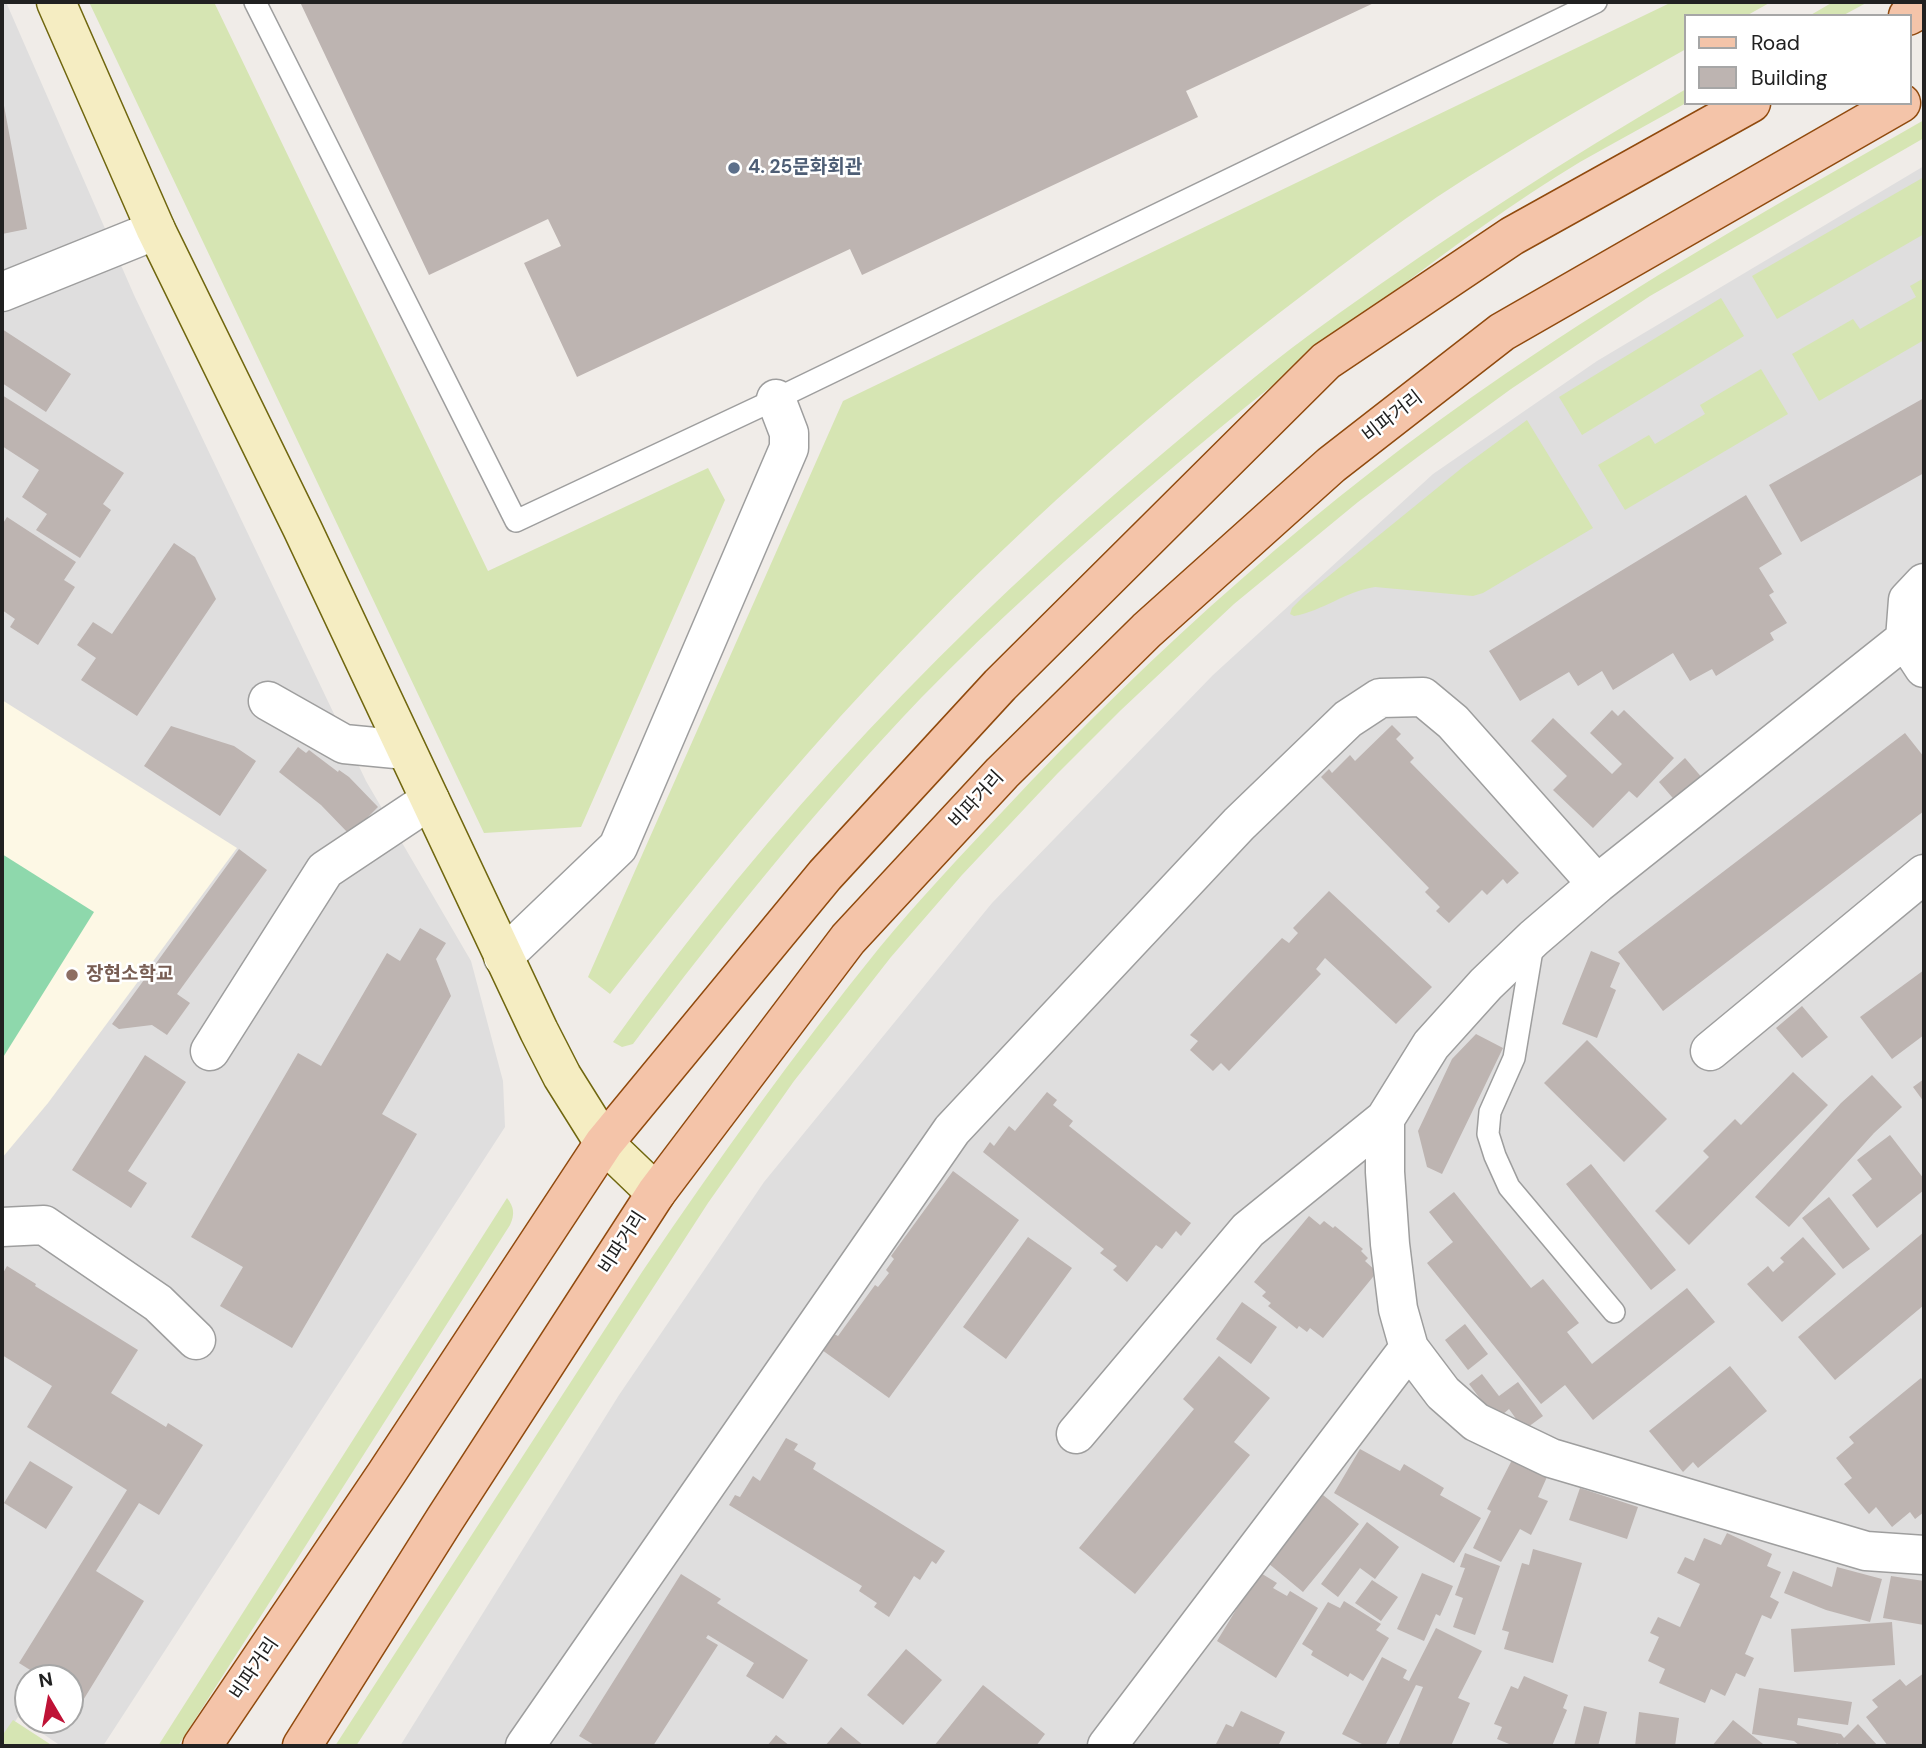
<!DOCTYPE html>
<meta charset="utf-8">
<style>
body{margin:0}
#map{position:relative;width:1926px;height:1748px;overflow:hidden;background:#f0ece8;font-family:"DM Sans",sans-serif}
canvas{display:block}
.frame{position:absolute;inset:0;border:4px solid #212121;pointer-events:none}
.legend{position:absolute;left:1684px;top:14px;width:228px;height:91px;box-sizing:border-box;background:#fff;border:2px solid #a6a6a6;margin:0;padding:9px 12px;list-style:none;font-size:21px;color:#212121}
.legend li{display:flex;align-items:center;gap:14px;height:35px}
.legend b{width:35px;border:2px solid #a6a6a6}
.north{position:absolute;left:14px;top:1664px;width:70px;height:70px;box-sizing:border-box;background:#fff;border:2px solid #a6a6a6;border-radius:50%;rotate:350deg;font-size:19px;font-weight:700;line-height:28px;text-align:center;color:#212121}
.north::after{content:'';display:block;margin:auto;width:24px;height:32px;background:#bf1236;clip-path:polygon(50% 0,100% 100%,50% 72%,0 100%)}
</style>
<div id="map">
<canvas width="1926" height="1748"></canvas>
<div class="frame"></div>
<ul class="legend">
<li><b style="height:9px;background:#f4c4a9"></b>Road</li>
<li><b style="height:19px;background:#bdb4b1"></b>Building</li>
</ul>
<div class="north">N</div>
</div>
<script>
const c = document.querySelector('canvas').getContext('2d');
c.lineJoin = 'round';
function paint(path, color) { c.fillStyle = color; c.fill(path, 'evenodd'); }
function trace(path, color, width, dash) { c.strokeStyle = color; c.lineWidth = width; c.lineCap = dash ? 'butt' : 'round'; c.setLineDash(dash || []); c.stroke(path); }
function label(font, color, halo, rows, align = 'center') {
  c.font = font + ' "DM Sans","Noto Sans KR",sans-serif'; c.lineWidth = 5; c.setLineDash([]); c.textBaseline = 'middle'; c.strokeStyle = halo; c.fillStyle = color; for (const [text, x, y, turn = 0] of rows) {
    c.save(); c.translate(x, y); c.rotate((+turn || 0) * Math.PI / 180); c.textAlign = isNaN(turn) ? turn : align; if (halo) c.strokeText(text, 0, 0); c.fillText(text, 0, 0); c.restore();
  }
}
const residential = new Path2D(`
 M2 2H6L134 295 366 781 471 961 503 1081 505 1127 103 1746H61L18 1717 2 1741ZM28 1678H70V1720H28Z
 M1924 166V1746H400L619 1395 764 1182 992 903 1213 675 1433 474 1597 361Z`);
const education = new Path2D(`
 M2 700 237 848 48 1103 2 1158Z`);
const grass = new Path2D(`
 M89 2H214L488 571 708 468 725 500 581 827 484 833Z
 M1672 2H1771L1746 16H1686V49C1602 96 1518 144 1437 197 1393 227 1350 259 1308 291 1154 407 1008 537 876 678 782 778 695 886 610 994L588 977 843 401Z
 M1833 2H1868L1842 16H1809Z
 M1686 89V103C1651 123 1615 142 1580 162 1515 201 1453 247 1392 293 1312 353 1234 415 1158 480 1076 550 996 621 921 698 817 807 723 924 633 1044L622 1047 613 1042C771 820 953 629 1162 454 1219 406 1277 357 1338 314 1451 233 1567 159 1686 89Z
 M1924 120V138L1650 296 1511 389 1419 456 1358 502 1234 604 1121 710 1057 774 962 875 891 957 794 1081 708 1203 356 1746H335L642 1272C717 1161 795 1052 880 947 919 900 961 855 1003 811 1154 649 1322 499 1505 374 1640 282 1782 201 1924 120Z
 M1924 177V234L1777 319 1752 276Z
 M1924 278V340L1819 401 1792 354 1853 319 1860 329 1916 297 1910 286Z
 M1721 298 1744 336 1582 435 1559 397Z
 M1761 369 1788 414 1625 510 1598 465 1649 435 1655 444 1705 414 1700 405Z
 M1527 420 1593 528 1483 593 1473 596 1375 587C1346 591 1323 611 1294 616L1290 614 1292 608 1303 597 1463 467Z
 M507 1198C514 1207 515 1214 510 1225L178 1746H158Z
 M13 1720 53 1746H2V1736Z`);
const pitch = new Path2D(`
 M2 854 94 912 2 1059Z`);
const building = new Path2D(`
 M300 2H1376L1186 91 1198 117 862 275 850 249 577 377 524 263 561 246 548 219 429 275Z
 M2 95 27 229 2 234Z
 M2 329 71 374 46 412 2 383Z
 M2 395 124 473 103 504 111 510 80 558 36 530 47 514 22 497 39 470 2 446Z
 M1924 398V473L1801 542 1769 485Z
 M1746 495 1782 554 1759 568 1774 592 1769 595 1787 623 1770 633 1774 640 1716 676 1712 669 1690 681 1673 653 1613 690 1602 671 1578 686 1569 672 1520 701 1489 651Z
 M7 517 76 562 64 580 75 587 38 645 10 627 15 619 2 610V525Z
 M174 543 195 557 216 599 137 716 81 680 96 658 77 645 93 622 112 634Z
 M1612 710 1618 716 1624 710 1674 758 1637 798 1629 791 1593 828 1553 790 1567 776 1531 741 1553 718 1612 774 1622 764 1590 733Z
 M1392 725 1401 734 1396 739 1414 758 1410 762 1519 873 1507 884 1503 879 1487 895 1482 890 1449 923 1436 911 1440 907 1425 892 1429 888 1321 777 1329 769 1332 773 1350 755 1355 761Z
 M171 726 234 746 256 761 220 816 144 766Z
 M1905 733 1924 757V811L1663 1011 1618 952Z
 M298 747 306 753 309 750 338 772 339 770 349 777 378 807 350 835 321 805 279 772Z
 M1685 758 1704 780 1678 804 1659 782Z
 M239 849 267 870 177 994 190 1003 167 1035 152 1025 119 1029 112 1024Z
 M1329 891 1432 987 1396 1024 1325 958 1316 969 1321 974 1229 1071 1221 1063 1213 1071 1190 1050 1198 1041 1190 1035 1282 938 1289 943 1298 933 1293 928Z
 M420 928 446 943 436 959 451 996 382 1114 417 1134 292 1348 220 1306 243 1267 191 1237 298 1053 321 1066 387 953 400 961Z
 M1591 951 1620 963 1610 987 1616 990 1597 1038 1562 1024Z
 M1924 970V1035L1892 1059 1860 1017Z
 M1802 1006 1828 1037 1802 1058 1776 1028Z
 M1476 1034 1503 1048 1442 1174 1427 1167 1418 1131 1452 1059Z
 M1587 1040 1667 1119 1624 1162 1544 1083Z
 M145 1055 186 1082 128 1171 147 1183 131 1208 72 1170Z
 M1793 1072 1828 1105 1689 1245 1655 1211 1709 1157 1703 1151 1735 1119 1741 1125Z
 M1872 1075 1902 1107 1874 1133 1789 1227 1755 1197 1841 1103Z
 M1924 1079V1102L1913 1087Z
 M1047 1092 1057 1100 1053 1105 1073 1121 1069 1126 1191 1223 1181 1236 1176 1231 1162 1249 1156 1245 1127 1282 1113 1270 1117 1266 1100 1253 1104 1249 983 1152 990 1142 994 1146 1009 1126 1015 1131Z
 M1890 1135 1924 1179V1190L1877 1228 1852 1195 1872 1179 1857 1160Z
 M1591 1164 1676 1270 1651 1290 1566 1184Z
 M953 1171 1019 1220 889 1398 822 1350 834 1334 838 1336 875 1285 878 1287 889 1273 886 1270 894 1259 891 1256Z
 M1454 1192 1531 1288 1543 1279 1579 1323 1567 1332 1592 1364 1687 1288 1715 1322 1593 1420 1565 1385 1541 1404 1427 1263 1453 1242 1429 1212Z
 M1829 1197 1870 1249 1843 1269 1802 1218Z
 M1309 1216 1320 1225 1324 1221 1333 1228 1335 1226 1363 1249 1361 1251 1368 1258 1365 1261 1377 1272 1323 1338 1310 1328 1307 1332 1299 1326 1297 1329 1268 1306 1271 1303 1262 1296 1266 1292 1254 1282Z
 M1924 1232V1305L1835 1380 1798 1337Z
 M1028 1237 1072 1268 1006 1359 963 1327Z
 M1803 1237 1836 1274 1782 1322 1747 1284 1768 1266 1773 1272 1784 1262 1780 1258Z
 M7 1266 36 1284 35 1286 138 1350 111 1393 166 1427 168 1423 203 1445 159 1515 139 1503 96 1571 144 1601 82 1702 70 1695V1678H43L19 1663 127 1490 27 1427 52 1386 2 1355V1275Z
 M1242 1302 1277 1327 1251 1364 1216 1339Z
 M1465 1324 1488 1354 1468 1370 1445 1340Z
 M1219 1356 1270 1398 1234 1442 1250 1455 1135 1594 1079 1548 1194 1409 1183 1399Z
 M1730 1366 1767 1411 1698 1468 1693 1462 1683 1472 1649 1431Z
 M1482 1374 1499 1396 1518 1382 1543 1416 1524 1430 1509 1409 1496 1420 1469 1384Z
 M1921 1378 1924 1382V1512L1915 1519 1910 1512 1892 1527 1876 1507 1869 1514 1844 1484 1852 1478 1836 1458 1854 1443 1849 1437Z
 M786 1438 798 1444 794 1450 816 1463 813 1469 945 1551 936 1564 932 1561 920 1580 914 1576 889 1617 874 1607 877 1603 859 1591 862 1586 729 1505 735 1495 740 1497 753 1476 760 1481Z
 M1360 1449 1400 1471 1404 1464 1444 1488 1440 1495 1481 1518 1454 1563 1334 1493Z
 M1512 1460 1547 1477 1538 1497 1548 1501 1531 1535 1520 1529 1501 1562 1473 1548 1491 1511 1487 1509Z
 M30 1461 73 1487 46 1529 4 1503Z
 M1580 1488 1638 1507 1627 1539 1569 1520Z
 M1323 1495 1359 1524 1303 1592 1268 1563Z
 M1367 1522 1399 1547 1375 1579 1360 1568 1338 1597 1321 1584Z
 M1727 1533 1772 1554 1767 1566 1781 1572 1770 1597 1779 1602 1771 1619 1762 1615 1745 1654 1754 1658 1745 1677 1736 1673 1725 1696 1711 1689 1705 1703 1659 1683 1665 1669 1648 1661 1659 1637 1650 1633 1658 1617 1680 1627 1700 1584 1677 1573 1685 1557 1694 1561 1704 1538 1721 1545Z
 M1533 1549 1582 1563 1553 1663 1504 1649 1509 1632 1502 1630 1522 1563 1529 1565Z
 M1465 1553 1500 1566 1475 1635 1453 1627 1463 1598 1455 1595 1465 1568 1460 1567Z
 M1837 1567 1882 1579 1870 1622 1826 1610 1784 1593 1793 1571 1832 1587Z
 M1259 1572 1277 1583 1273 1588 1287 1596 1290 1591 1318 1608 1276 1678 1217 1641Z
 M1422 1573 1453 1586 1440 1616 1436 1614 1424 1641 1397 1629Z
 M681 1574 721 1599 717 1603 808 1660 783 1699 746 1676 754 1663 708 1635 706 1638 718 1645 653 1746H596L579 1736Z
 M1891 1576 1924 1581V1625L1883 1618Z
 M1372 1580 1398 1597 1381 1621 1355 1603Z
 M1344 1601 1381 1624 1376 1630 1389 1638 1363 1681 1350 1673 1348 1677 1311 1655 1313 1651 1302 1644 1328 1602 1340 1608Z
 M1892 1622 1895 1665 1794 1672 1791 1629Z
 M1436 1628 1482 1651 1458 1698 1470 1703 1451 1746H1398L1423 1687 1416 1685 1385 1746H1366L1342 1734 1382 1657 1407 1670 1403 1678 1409 1681Z
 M906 1649 942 1680 903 1725 867 1695Z
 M1924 1673V1746H1888L1866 1717 1878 1707 1872 1700 1900 1679 1906 1686Z
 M1524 1676 1568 1695 1563 1708 1567 1710 1552 1746H1514L1497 1739 1502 1727 1494 1724 1511 1686 1518 1689Z
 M983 1685 1045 1734 1036 1746H934Z
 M1759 1688 1852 1702 1848 1725 1798 1718 1797 1725 1841 1734 1844 1738 1858 1724 1878 1746H1840L1837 1743 1835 1746H1800L1794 1741 1752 1734Z
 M1584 1706 1607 1712 1598 1746H1574Z
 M1241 1711 1285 1732 1278 1746H1215L1226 1724 1233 1727Z
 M1639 1712 1679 1718 1675 1746H1635Z
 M1733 1720 1763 1744 1761 1746H1712Z
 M841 1727 864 1746H825Z
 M776 1735 790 1746H767Z`);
const lane = new Path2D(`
 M255 2 516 521 776 399 1596 2
 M1533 944 1514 1058 1490 1112 1488 1134 1495 1156 1509 1187 1614 1312`);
const street = new Path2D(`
 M2 292 156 230
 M1905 639 1924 668
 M268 701 344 744 406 750
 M503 957 618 847 789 448V433L776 399
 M210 1051 325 870 430 800
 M1710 1051 1924 874
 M2 1227 44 1225 158 1303 196 1340
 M1409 1348 1443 1393 1476 1422 1551 1458 1866 1551 1924 1555
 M1076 1434 1248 1230 1385 1119
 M525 1746 952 1130 1239 824 1348 719 1380 698 1423 697 1453 722 1597 884
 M1107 1746 1409 1348 1398 1309 1390 1244 1385 1172V1119L1431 1045 1486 984 1534 938 1597 884 1905 639 1908 600 1924 583`);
const secondary = new Path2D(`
 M56 2 156 230 302 528 539 1031 562 1076 604 1143 656 1193`);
const primary = new Path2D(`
 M1908 16 1924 7
 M202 1746 386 1474 604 1143 825 875 1000 685 1326 361 1512 236 1751 103
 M302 1746 445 1519 656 1193 848 939 1002 773 1147 630 1331 465 1502 332 1901 103`);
const markers = [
 [734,168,7,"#5c6f8a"],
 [72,975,7,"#8d6e63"]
];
const serviceNames = [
 ["4. 25문화회관",748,168]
];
const streetNames = [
 ["비파거리",1393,417,-38],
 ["비파거리",977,800,-47],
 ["비파거리",623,1243,-57],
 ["비파거리",255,1669,-56]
];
const educationNames = [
 ["장현소학교",86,975]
];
paint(residential, '#dfdede');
paint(education, '#fdf8e5');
paint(grass, '#d6e5b3');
paint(pitch, '#8ed8ac');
paint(building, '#bdb4b1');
trace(lane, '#9e9e9e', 24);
trace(street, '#9e9e9e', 41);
trace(secondary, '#70670f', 41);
trace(primary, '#904a0e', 41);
trace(lane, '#fff', 21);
trace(street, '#fff', 38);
trace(secondary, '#f5edc2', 38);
trace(primary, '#f4c4a9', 38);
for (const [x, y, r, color] of markers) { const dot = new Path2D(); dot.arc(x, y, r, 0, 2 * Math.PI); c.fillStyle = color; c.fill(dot); trace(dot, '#fff', 2.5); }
label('bold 19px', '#4e5e75', '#fff', serviceNames, 'left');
label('19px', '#212121', '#fff', streetNames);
label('bold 19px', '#785e54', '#fff', educationNames, 'left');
</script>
